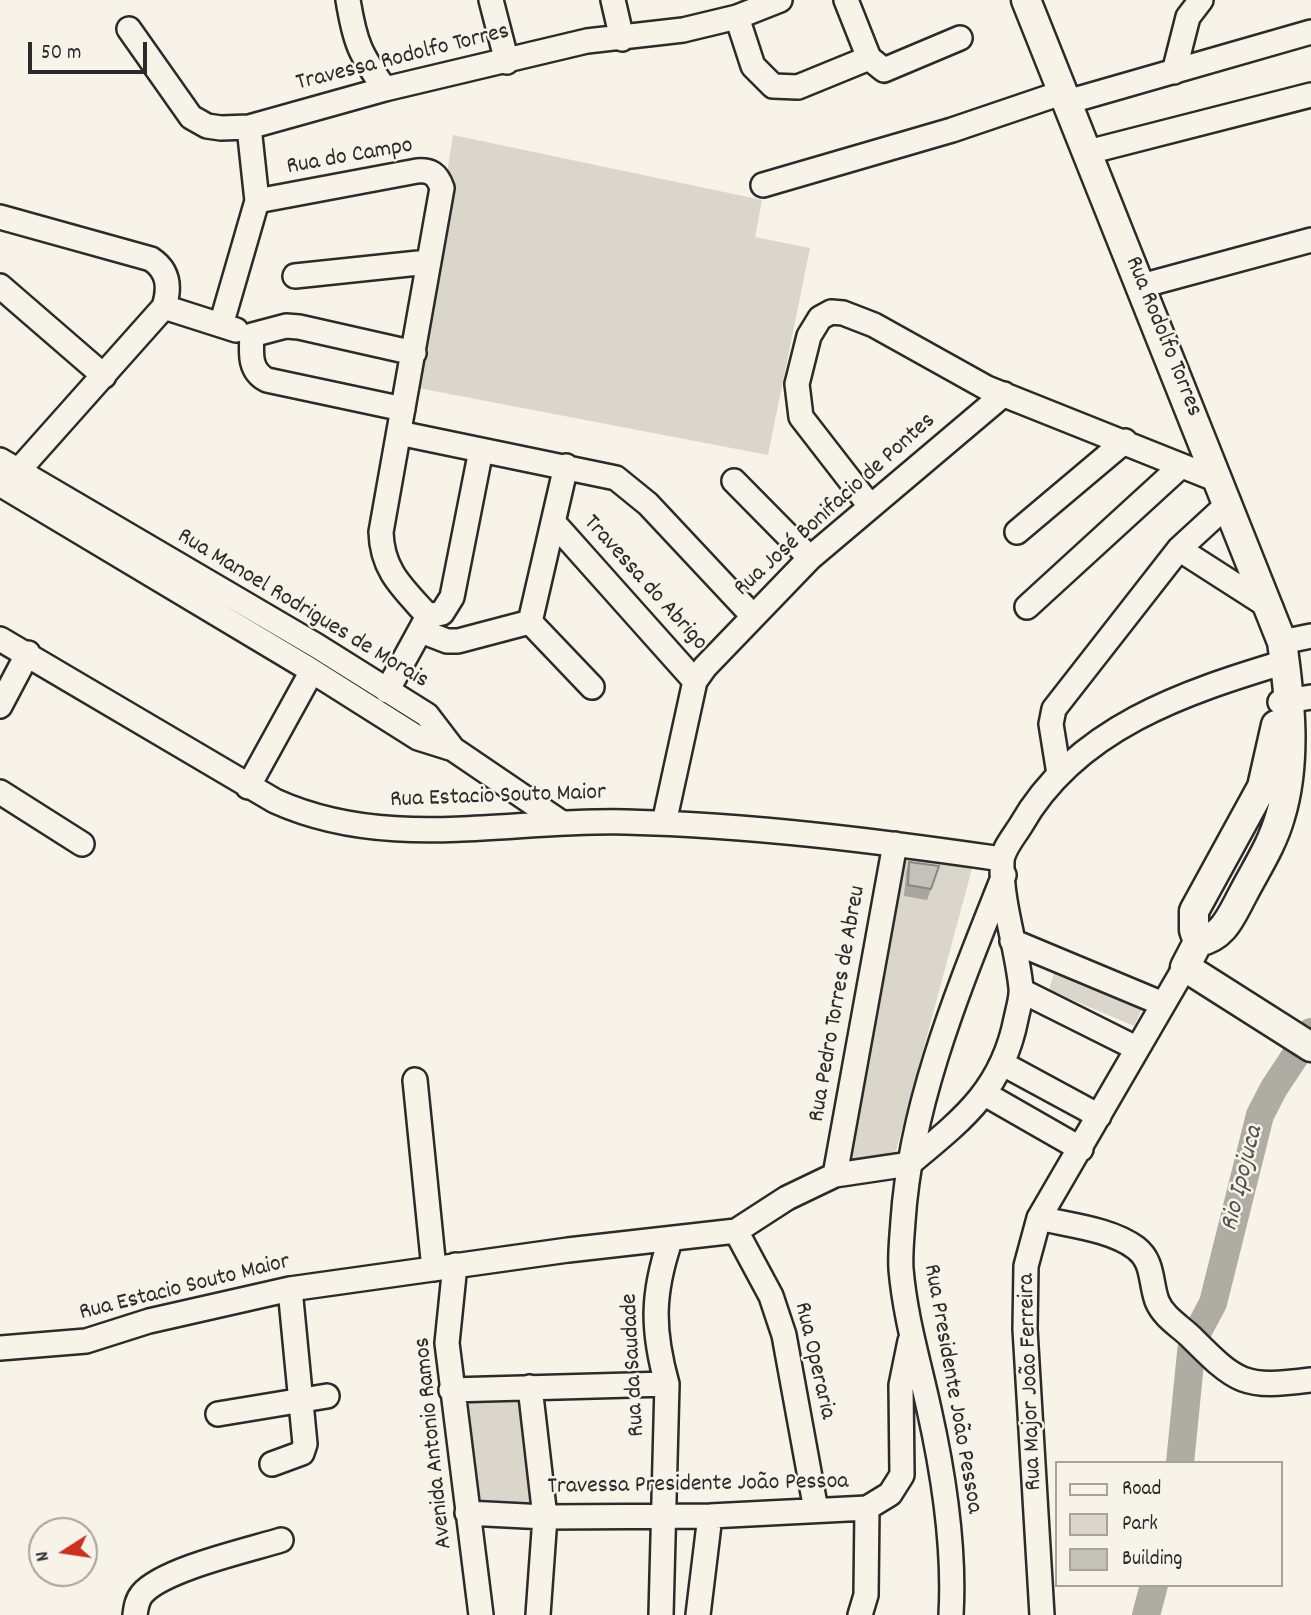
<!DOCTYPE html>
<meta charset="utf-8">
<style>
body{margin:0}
#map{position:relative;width:1311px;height:1615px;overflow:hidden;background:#f7f3e8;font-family:Dekko,sans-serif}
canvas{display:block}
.legend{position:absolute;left:1055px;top:1461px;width:228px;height:126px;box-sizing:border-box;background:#f7f3e8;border:2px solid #a5a39c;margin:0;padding:9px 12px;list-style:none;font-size:21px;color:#2b2b2b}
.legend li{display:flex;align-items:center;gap:14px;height:35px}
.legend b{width:35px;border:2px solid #a5a39c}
.north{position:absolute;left:28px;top:1517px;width:70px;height:70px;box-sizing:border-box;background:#f7f3e8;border:2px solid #a5a39c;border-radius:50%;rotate:258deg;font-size:19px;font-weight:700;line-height:28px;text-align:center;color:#2b2b2b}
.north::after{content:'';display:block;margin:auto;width:24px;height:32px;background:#c8321e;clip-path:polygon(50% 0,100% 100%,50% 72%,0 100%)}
.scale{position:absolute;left:28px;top:42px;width:119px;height:32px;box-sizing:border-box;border:4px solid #2b2b2b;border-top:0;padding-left:9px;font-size:21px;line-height:24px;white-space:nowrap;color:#2b2b2b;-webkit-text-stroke:5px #f7f3e8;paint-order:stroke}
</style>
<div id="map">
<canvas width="1311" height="1615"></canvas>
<ul class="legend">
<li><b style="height:9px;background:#f7f3e8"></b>Road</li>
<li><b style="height:19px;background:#dad6cc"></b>Park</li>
<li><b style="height:19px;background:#c4c1b9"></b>Building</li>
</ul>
<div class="north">N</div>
<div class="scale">50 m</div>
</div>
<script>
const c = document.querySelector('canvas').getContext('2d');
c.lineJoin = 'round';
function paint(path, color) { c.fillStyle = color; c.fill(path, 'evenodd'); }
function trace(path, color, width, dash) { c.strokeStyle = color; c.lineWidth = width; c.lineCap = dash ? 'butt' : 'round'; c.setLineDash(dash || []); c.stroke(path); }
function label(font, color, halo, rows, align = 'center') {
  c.font = font + ' Dekko,sans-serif'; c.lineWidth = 5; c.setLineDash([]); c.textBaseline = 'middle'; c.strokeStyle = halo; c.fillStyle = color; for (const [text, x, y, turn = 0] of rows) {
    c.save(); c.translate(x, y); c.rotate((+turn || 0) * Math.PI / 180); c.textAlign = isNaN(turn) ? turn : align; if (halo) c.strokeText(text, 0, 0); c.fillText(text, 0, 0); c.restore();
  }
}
const green = new Path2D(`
 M453 135 762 200 755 237 810 248 768 455 413 387Z
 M900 852 973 865 896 1151 847 1165Z
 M1055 969 1145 1003 1134 1026 1049 990Z
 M522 1397 536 1502 474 1504 464 1400Z`);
const river = new Path2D(`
 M1196 1335 1213 1303 1260 1115 1274 1088 1311 1032
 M1180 1463 1192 1343
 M1146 1615 1154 1585`);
const minor = new Path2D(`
 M348 0C355 43 360 54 385 89
 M491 0 507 62
 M613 0 622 39
 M846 0 869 58 884 70 960 38
 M737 17 753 66 773 86 798 87 869 58
 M129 29 191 117 207 126 221 128 249 127 385 89 587 41 683 30 737 17 780 0
 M1174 72 1188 17 1201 0
 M1067 102 1311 32
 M1088 152 1311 95
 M763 185 952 130 1064 92
 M257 201 417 171C431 170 437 174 442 188L381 532C382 571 403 588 428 616
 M0 217 151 259C169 271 170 288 164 307L18 471
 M295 276 428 262
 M0 286 104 376
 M1141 286 1311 240
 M164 307 236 330
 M221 325 257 201 249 127
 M252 335C251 353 249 371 267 380L403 409
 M252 335 286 326 299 327 414 353
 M399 433 616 478 648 504 752 615
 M0 460 317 646 427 715 453 749 562 823
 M734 481 810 558
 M0 484 304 666 418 738 453 749
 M870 506 801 417 797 384 809 336 820 318 831 312 843 313 874 325 987 388 1220 481
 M554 523 695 681
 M1017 532 1125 441
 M1179 549 1271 608
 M1027 607 1181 466
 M428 616 442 613 452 597 481 450
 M530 622 592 687
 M421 631 447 641H458L530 622 566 466
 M0 639 275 801C388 852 507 819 626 822 752 825 877 841 1002 859
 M1282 642 1311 636
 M387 691 427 618
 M1280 702 1311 697
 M0 706 28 653
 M1059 774 1051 724 1054 709 1179 549 1229 503
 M248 787 312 671
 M0 792 82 844
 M664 823 695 681 705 667 810 558 1004 394
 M1012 941 1163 1004
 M1022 991 1136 1048
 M1003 1064 1099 1116
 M415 1080 434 1269
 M985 1094 1081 1149
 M909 1164C962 1120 1002 1090 1016 1019 1018 1009 1022 997 1021 988 1017 946 1001 904 1002 862 1002 850 1015 835 1021 825 1076 728 1185 692 1285 662
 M835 1175 895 844
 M1039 1218C1068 1225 1111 1229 1136 1248 1154 1262 1150 1282 1157 1301 1163 1316 1178 1325 1190 1336 1237 1383 1243 1389 1311 1380
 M736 1231 771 1296 784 1335 816 1510
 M455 1265 447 1343 481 1615
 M0 1348 86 1341 149 1321 290 1289 568 1250 736 1231 787 1198 835 1175 909 1164
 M530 1387 545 1517 538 1615
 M451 1390 667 1384
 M218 1414 327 1396
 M272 1464 302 1453 305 1444 290 1289
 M467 1513 545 1517 710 1516 867 1508 890 1494 902 1475 901 1385 910 1341
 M135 1615C136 1607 137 1600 142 1594 163 1569 249 1550 281 1540
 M661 1615 667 1384C652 1330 652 1294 670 1241
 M698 1615 710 1516
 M860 1615 866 1595 867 1508
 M951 1615C955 1546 944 1476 929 1409 919 1363 905 1317 901 1269 900 1253 902 1237 903 1221 911 1101 960 986 1004 875
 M1042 1615 1025 1329 1026 1266 1039 1218 1185 967`);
const major = new Path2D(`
 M1026 0 1282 642C1290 698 1297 762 1280 817 1272 845 1256 869 1243 894 1231 916 1224 937 1198 942
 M1276 725 1262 787 1194 911V930L1198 942 1185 967 1311 1047`);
const wall = new Path2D(`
 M909 862 939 866 927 900 904 896 906 873Z`);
const building = new Path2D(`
 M909 862 939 866 931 889 908 885Z`);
const streetNames = [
 ["Travessa Rodolfo Torres",403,59,-14],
 ["Rua do Campo",350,158,-10],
 ["Rua Rodolfo Torres",1162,337,68],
 ["Rua José Bonifacio de Pontes",836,506,-42],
 ["Travessa do Abrigo",644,584,48],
 ["Rua Manoel Rodrigues de Morais",302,610,31],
 ["Rua Estacio Souto Maior",498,798,-2],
 ["Rua Pedro Torres de Abreu",839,1004,-80],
 ["Rua Estacio Souto Maior",185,1289,-14],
 ["Rua Operaria",813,1361,77],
 ["Rua da Saudade",635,1365,-93],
 ["Rua Major João Ferreira",1032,1382,-92],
 ["Rua Presidente João Pessoa",951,1389,80],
 ["Avenida Antonio Ramos",435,1443,-96],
 ["Travessa Presidente João Pessoa",698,1486,-1]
];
const waterNames = [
 ["Rio Ipojuca",1244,1179,-76]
];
paint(green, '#dad6cc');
trace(river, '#afaca4', 28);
trace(minor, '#2b2b2b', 28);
trace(major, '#2b2b2b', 33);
trace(minor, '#f7f3e8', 23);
trace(major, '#f7f3e8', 28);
paint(wall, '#a9a69f');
paint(building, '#c4c1b9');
trace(building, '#898782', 2);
label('24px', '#2b2b2b', '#f7f3e8', streetNames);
label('italic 26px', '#53524f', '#f7f3e8', waterNames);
</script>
